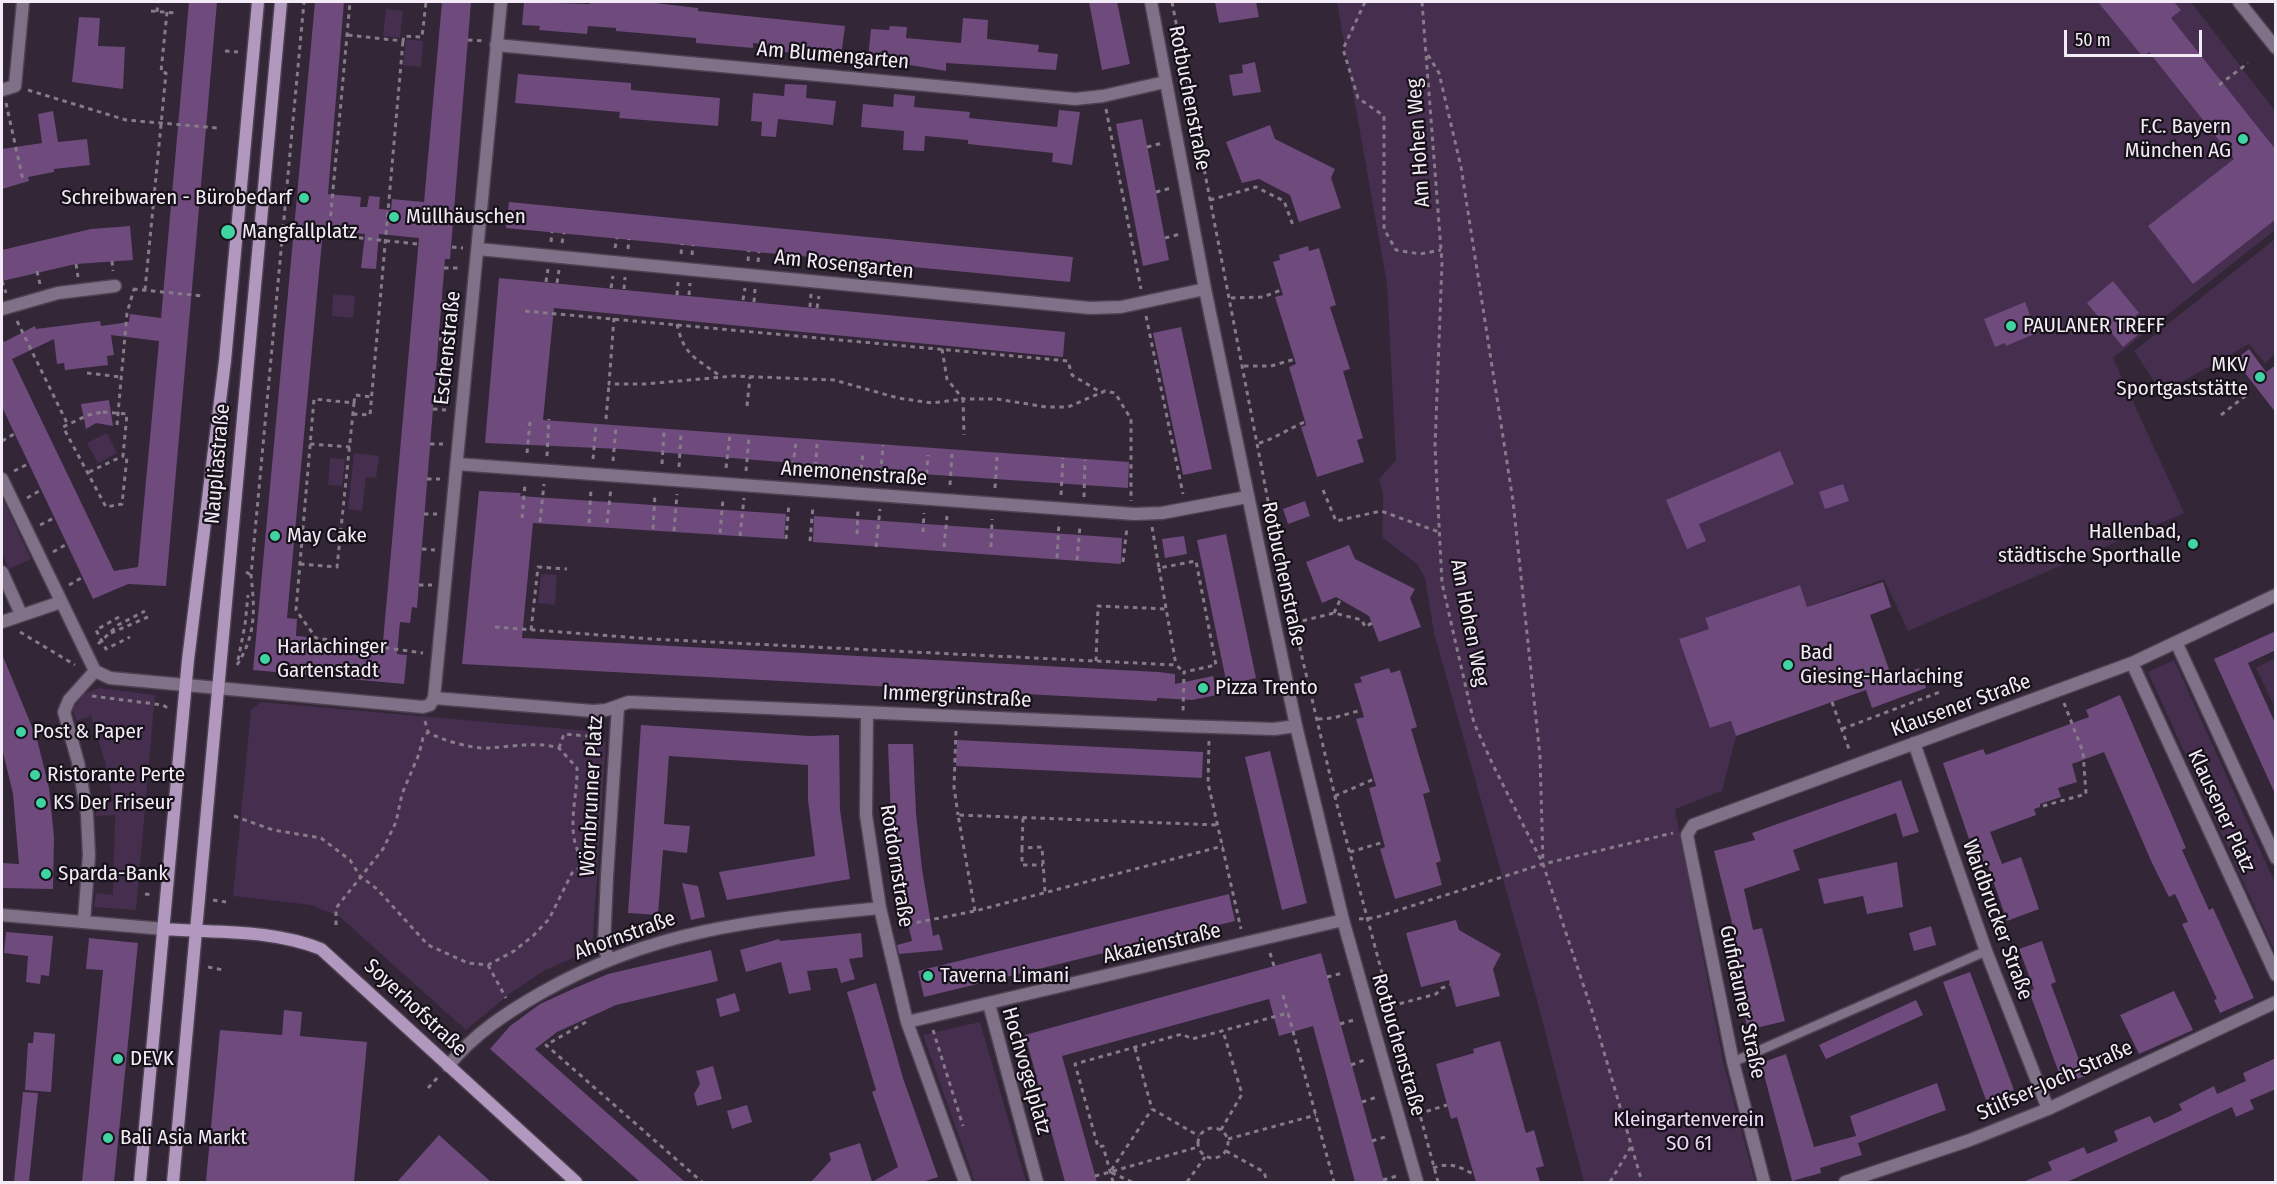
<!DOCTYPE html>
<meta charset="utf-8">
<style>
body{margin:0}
#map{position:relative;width:2277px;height:1184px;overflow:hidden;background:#322637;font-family:"Fira Sans Condensed",sans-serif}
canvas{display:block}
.frame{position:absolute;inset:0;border:3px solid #f3ebf6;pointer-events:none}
.scale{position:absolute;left:2064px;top:30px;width:138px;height:27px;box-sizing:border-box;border:3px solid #f3ebf6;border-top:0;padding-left:8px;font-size:18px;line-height:21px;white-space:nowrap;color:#f3ebf6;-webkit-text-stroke:4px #171119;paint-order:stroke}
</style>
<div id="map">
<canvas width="2277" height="1184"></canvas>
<div class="frame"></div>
<div class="scale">50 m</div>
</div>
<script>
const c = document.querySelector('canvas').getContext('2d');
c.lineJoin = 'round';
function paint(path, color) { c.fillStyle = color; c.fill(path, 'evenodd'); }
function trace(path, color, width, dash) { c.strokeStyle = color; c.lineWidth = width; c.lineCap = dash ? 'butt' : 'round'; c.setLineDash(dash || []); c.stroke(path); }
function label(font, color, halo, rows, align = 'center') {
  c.font = font + ' "Fira Sans Condensed",sans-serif'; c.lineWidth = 4.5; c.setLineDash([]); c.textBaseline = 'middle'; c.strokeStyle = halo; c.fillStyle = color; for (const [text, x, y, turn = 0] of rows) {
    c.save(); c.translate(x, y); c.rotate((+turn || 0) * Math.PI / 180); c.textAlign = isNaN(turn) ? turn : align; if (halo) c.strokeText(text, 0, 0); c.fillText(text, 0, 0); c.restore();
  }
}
const green = new Path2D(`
 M1337 2H2191L2275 111V230L2113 358 2184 513 1908 631 1884 579 1807 607 1799 585 1705 618 1709 629 1679 639 1710 728 1731 721 1736 736 1722 791 1675 809 1723 1061 1755 1182H1584L1537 1000 1434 633 1425 578 1417 564 1383 538C1381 516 1387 499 1379 479L1396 460 1387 284Z
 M386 9 403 11 400 38 383 36Z
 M406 39 423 41 421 67 403 65Z
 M2275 239V354L2265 363 2249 344 2162 393 2134 351Z
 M333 294 355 296 353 318 332 316Z
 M107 433 117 453 98 463 87 443Z
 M354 453 379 456 376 478 366 477 362 511 348 509Z
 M330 458 345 459 342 486 328 485Z
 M2 497 31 559 9 569 2 553Z
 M541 574 557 575 555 605 538 603Z
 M2275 658V708L2256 668Z
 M2174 660 2275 883V952L2148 672Z
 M99 688 155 695 136 910 94 907 96 893 113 895 115 815 96 816V808L113 801 105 762 91 716 76 721 73 709 84 694Z
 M261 702 600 732 606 743 592 950 545 970 512 992 466 1030 340 917 311 905 233 896 251 710Z
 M980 1022 1026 1181 975 1182 923 1035Z`);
const building = new Path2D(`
 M189 2H217L166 586 128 584 93 599 2 407V337L4 342 35 326 36 329 100 321 101 326 129 322 130 314 161 318ZM111 335 159 341 138 567 114 571 12 359 54 339 57 364 64 363 65 370 108 365 107 356 114 355Z
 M315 2H344L328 194 361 197 360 207H367L369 196 380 197 379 209 391 210 392 199 424 202 442 2H471L450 259H445L417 608 412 607 410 623 400 622 397 654 407 655 404 684 253 670ZM323 230 365 234 361 268 376 269 379 234 419 238 382 653 307 646 308 637 296 636 297 619 287 618Z
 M524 2 590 4V2H647L698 8V11L845 26 841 57 784 52V47L753 43V48L696 43V38L616 31V28L588 26 587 34 539 30 540 26 522 25Z
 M1089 2H1117L1130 64 1102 70Z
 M1215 2H1256L1259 17 1219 23Z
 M2098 2H2174L2181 10 2171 18 2276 150V219L2193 284 2148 226 2234 159 2149 52 2143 57Z
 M79 17 100 18 98 46 125 47 123 89 72 82Z
 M963 18 988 20 987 39 1039 45 1038 52 1058 54 1056 70 946 63V71L868 58 871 29 889 30 890 26 907 27 906 38 961 43Z
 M1255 62 1261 92 1233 96 1229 75 1243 73 1242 65Z
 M518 74 631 83V90L720 98 718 126 619 118 620 112 515 103Z
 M785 84 807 85 806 98 836 101 833 125 778 119 776 137 761 136 762 122 751 121 753 93 784 96Z
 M894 94 915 96 914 107 970 112 969 118 1057 127 1059 110 1080 112 1072 165 1052 162 1053 153 968 144V140L925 136 924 151 903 150 904 131 861 127 863 104 893 107Z
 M53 111 58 142 87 139 90 165 54 169V172L28 177 29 181 2 189V149L42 143 38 114Z
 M1142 119 1169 260 1143 266 1116 124Z
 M1270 125 1275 139 1335 169 1331 178 1341 208 1299 222 1290 195 1259 179 1242 183 1226 142Z
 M509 202 1073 257 1070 282 506 228Z
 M130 226 133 260 76 264 2 281V250L91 229Z
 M1308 246 1309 251 1319 248 1336 305 1330 307 1350 369 1343 371 1363 438 1357 440 1364 462 1317 477 1301 427 1306 425 1289 367 1296 364 1275 297 1283 295 1273 262 1280 260 1279 255Z
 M499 278 1065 332 1063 357 554 308 543 420 1129 462 1128 488 818 467V465L620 449 485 443Z
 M2113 281 2139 313 2135 316 2145 329 2123 347 2087 303Z
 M2025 302 2037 333 2006 346 2005 343 1995 347 1984 319Z
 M1181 327 1212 469 1183 475 1153 333Z
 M2249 349 2266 372 2276 365V413L2235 360Z
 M109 400 113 426 96 423 86 429 81 404Z
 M1780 451 1794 484 1699 524 1706 541 1687 549 1666 500Z
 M1843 484 1849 501 1825 509 1819 492Z
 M479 491 521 493 520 496 786 514 784 539 533 523 522 638 1158 672 1175 674V684L1213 676 1217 695 1192 700 1157 698V701L462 664Z
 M1305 501 1310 516 1288 524 1283 509Z
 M814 516 1122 538 1121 564 813 542Z
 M1226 534 1256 678 1227 685 1197 540Z
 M1184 536 1187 554 1165 558 1162 539Z
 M1349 545 1355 559 1415 589 1410 598 1421 627 1379 642 1369 616 1336 597 1322 603 1306 562Z
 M1883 582 1891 607 1870 615 1892 678 1919 668 1926 688 1872 708 1866 690 1736 736 1731 721 1710 728 1679 639 1709 629 1705 618 1800 585 1807 607Z
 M2276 631V650L2248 663 2276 725V796L2214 659Z
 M2 654 37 739 49 788 54 837 53 889 2 888V863L19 864 13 794 2 748Z
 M1389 668 1391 673 1400 670 1417 727 1411 729 1430 792 1423 794 1441 861 1436 863 1442 885 1395 899 1380 849 1385 847 1369 788 1376 786 1356 719 1364 717 1354 684 1362 682 1360 677Z
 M2120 695 2186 848 2182 850 2209 910 2213 908 2254 998 2220 1013 2214 1000 2217 999 2182 924 2188 922 2175 894 2169 897 2152 863 2104 752 2072 764 2077 782 2058 788 2061 797 2040 804V807L2034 809 2036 815 1990 832 2002 864 2021 857 2039 909 2007 921 1988 866 1985 867 1974 837 1969 839 1943 763 1983 749 1986 755 2089 717 2086 710Z
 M641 725 810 736 839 735 840 810 850 879 727 900 719 872 815 856 808 800V765L669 756 664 824 690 826 687 853 663 850 658 915 628 913Z
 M957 740 1203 752 1202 778 956 766Z
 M888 744H913L916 814 922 869 933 936 939 934 943 950 899 954 897 945 912 941 907 919 903 920 892 844Z
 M1270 751 1307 903 1282 910 1245 757Z
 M1901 780 1919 832 1903 837 1896 813 1793 850 1800 870 1744 889 1753 930 1762 928 1785 1021 1748 1030 1725 937 1735 935 1714 851 1755 840 1752 833Z
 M1897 862 1903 907 1867 914 1863 896 1824 904 1818 879Z
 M682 883 698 886 705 917 691 920Z
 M1229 894 1235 921 924 997 918 971Z
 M1456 920 1459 930 1501 954 1493 969 1500 996 1456 1007 1449 980 1421 987 1406 933Z
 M1931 926 1936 945 1914 951 1909 933Z
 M6 932 53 936 49 976 41 975 40 984 26 982 28 956 4 953Z
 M861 933 863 957 849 959 855 979 841 983 837 968 807 971 811 990 789 994 781 962 746 972 740 950 779 939 780 941Z
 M89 938 138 943 114 1182H82L103 970 86 969Z
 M2042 941 2056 982 2051 984 2085 1076 2063 1084 2029 991 2034 989 2019 949Z
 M711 950 718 981 616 1005 557 1032 535 1049 685 1182H640L490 1049 510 1026 540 1004 575 988 608 974Z
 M1321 953 1384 1182H1355L1313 1026 1279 1036 1269 999 1062 1056 1097 1182H1065L1025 1035Z
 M1970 972 2014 1090 1986 1100 1943 982Z
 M876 983 903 1078 938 1177 922 1182H872L898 1167 872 1092 876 1090 847 992Z
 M2174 991 2193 1030 2139 1054 2120 1015Z
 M735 993 740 1011 720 1017 716 999Z
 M1916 1000 1923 1015 1826 1059 1819 1045Z
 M284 1010 302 1012 300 1036 367 1042 354 1182 206 1181 220 1030 282 1035Z
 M34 1032 55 1034 51 1092 25 1090 28 1043H33Z
 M1500 1041 1526 1133 1534 1130 1544 1166 1536 1168 1540 1182H1476L1457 1117 1451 1119 1436 1064 1474 1053 1473 1049Z
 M1786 1054 1814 1147 1856 1136 1850 1116 1937 1083 1946 1110 1858 1143 1862 1155 1820 1168 1821 1173 1792 1181 1761 1063Z
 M2276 1058V1089L2250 1100 2254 1109 2236 1117 2232 1107 2067 1182H2023L2052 1170 2048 1162 2084 1147 2087 1154 2118 1141 2114 1131 2150 1116 2154 1123 2168 1117 2182 1110 2179 1104 2214 1086 2217 1094 2246 1081 2243 1073Z
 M713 1066 722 1099 697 1106 694 1094 700 1084 696 1071Z
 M23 1092 38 1093 29 1182H14Z
 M747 1105 752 1122 732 1129 727 1111Z
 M439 1135 491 1182H397Z
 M860 1143 872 1182H811L831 1160 829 1153Z`);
const path = new Path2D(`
 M1172 2 1269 506 1294 623 1337 805 1438 1182
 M1365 2 1343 49 1358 98 1384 116V229L1396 250 1420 254 1441 250
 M1422 2 1442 263 1435 446 1442 583 1474 723 1493 765 1543 864 1592 1011 1642 1182
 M151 11 175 13
 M157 12 158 2
 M348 35 403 41 404 36 422 37 426 2
 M468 40 484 41
 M225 51 238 52
 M1428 55 1439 73 1461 167 1513 501 1540 756 1543 862
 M2219 85 2248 63
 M28 90 126 120 218 128
 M6 103 23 180
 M1106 109 1141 289
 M1147 147 1163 143
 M1156 192 1171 188
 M1210 200 1256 187 1284 201 1294 228
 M282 230 294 231
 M323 234 417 244
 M329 234 350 2
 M1165 238 1180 234
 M551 242 552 232
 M562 243 564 233
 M452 247 463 248
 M615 248 617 238
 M628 249 629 239
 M681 254 682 244
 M692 255 693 245
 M112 261 113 271
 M748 261 749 251
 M758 262 759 252
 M76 264 78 277
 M814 267 815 257
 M444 268H461
 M822 268 823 258
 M37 271 40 284
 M2 281 6 293
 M546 282 548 269
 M557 283 559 270
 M611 288 613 276
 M133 289 203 296
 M624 289 625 277
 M145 290 166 73 161 72 167 12
 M677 295 678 282
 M689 295 690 283
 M1231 298 1263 297 1281 290
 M743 300 745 288
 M442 302 458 303
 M754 302 755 289
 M810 307 811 294
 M817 308 819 296
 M525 311 1068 361 1072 375 1102 393
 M1146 316 1183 494
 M614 318 609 384H645L734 376 807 379 834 380 898 398 932 403 963 399 964 435
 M17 321 68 425
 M677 324C684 357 697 358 721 377
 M439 339H454
 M942 349 947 379 963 399H997L1046 407H1068L1105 391 1115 393 1131 419V501
 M1244 366H1271L1295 359
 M436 372 449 373
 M87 373 121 377
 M354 403 355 395 372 397
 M747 406 750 377
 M2 408V407
 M433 409 446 410
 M103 412 127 414 123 456 127 457 122 504 106 507 63 427 88 415Z
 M353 414 370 415 403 41
 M2221 415 2249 393
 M606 419 609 384
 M117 425 127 313 134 289
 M2 441 14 434
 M1259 443C1275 439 1289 428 1305 422
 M310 444 350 447
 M430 444H443
 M527 453 530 422
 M547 456 549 419
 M593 459 596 425
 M613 461 616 427
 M662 464 664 432
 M679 467 681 433
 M726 468 730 434
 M14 471 28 464
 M746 471 749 437
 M89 472 123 456
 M792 475 796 441
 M815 475 817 444
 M860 478 863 453
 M427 479H440
 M880 482 883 445
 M926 483 928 455
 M950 485 952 454
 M995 488 997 457
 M1323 490 1336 521 1381 511 1439 532
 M1061 495 1063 458
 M1084 497 1085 460
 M27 498 41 490
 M424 514H437
 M522 518 525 484
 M540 522 544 484
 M589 523 591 489
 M607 523 611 488
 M40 525 54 518
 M1152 527 1159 568 1196 561 1216 665 1184 672 1183 713
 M653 529 655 494
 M674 531 677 494
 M923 532 924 513
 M720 533 723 499
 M857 534 858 508
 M740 536 744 498
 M786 539 789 503
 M810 541 813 506
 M876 547 880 509
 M944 547 947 516
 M991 547 992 519
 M422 549 435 550
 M53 552 67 544
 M1057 558 1059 522
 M1077 560 1080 526
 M1123 562 1127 527
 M300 564 337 567 354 403 314 399 296 610 316 638 423 653
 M1159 568 1176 665
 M246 572 251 575
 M69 585 83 577
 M419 585H432
 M1334 613 1340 600
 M119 617 96 630 106 649 130 637
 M1294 623 1334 613 1362 620 1365 627 1372 623
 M495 627 652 639 1176 665 1184 672
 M531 630 538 567 567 569
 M20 632 75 665
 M111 633 148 617
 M98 644 118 625 145 611
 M238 660 245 625 248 595
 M1096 661 1098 606 1167 609
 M237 665C256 635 255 610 251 575L304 2
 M92 696 163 705 169 709
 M1832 702 1850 752
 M1318 719 1333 718 1362 710
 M425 721 428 732C441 740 472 749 488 748 511 747 537 741 559 748L577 768C578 802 560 845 593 870
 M1842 729 1940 692
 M956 731 954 787 958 815
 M1209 741 1208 783 1241 929
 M559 748 564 734 588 736 592 733V725
 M1335 796 1374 779
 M2043 806 2086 794 2083 752 2064 703
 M234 816 273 830 321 838 350 860 360 876 377 889 428 945 468 963 488 965 514 951 534 935 549 919 572 873 585 864
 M1023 818 1022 848 1042 847 1045 892
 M1022 848V865H1043
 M1350 852 1384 842
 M145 894 153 895
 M213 900 226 902
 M975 911 958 815 1218 825
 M1359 919 1374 918 1543 864 1673 833
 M336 925V908L383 849 396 822 402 794 419 754 423 738 428 732
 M899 926 975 911 1223 846
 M1270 953 1274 966
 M488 965 506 998
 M208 967 223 970
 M1327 977 1343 973
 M1283 995 1288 1013
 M1391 1006 1436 994 1442 988 1450 985
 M586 1022 546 1045 702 1182
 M1340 1024 1357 1019
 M933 1030 963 1126
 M1135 1048 1152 1109 1199 1136
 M1351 1065 1367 1059
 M428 1088 439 1076
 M1362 1102 1377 1097
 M1418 1114 1447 1105
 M1198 1143a15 15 0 1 1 30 0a15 15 0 1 1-30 0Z
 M1221 1130 1242 1094 1223 1031
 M1228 1139 1316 1115
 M1372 1141 1388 1136
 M1226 1151 1264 1172 1267 1182
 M1433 1168C1450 1162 1458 1166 1473 1174
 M1095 1176 1110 1172 1152 1109
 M1383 1180 1400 1175
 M1113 1182 1103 1146 1098 1147 1075 1064 1182 1034 1192 1039 1288 1013 1334 1182
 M1132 1182 1110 1172 1198 1147
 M1187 1182 1205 1157
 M1610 1182 1632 1145`);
const lane = new Path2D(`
 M1733 1062 1986 951`);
const street = new Path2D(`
 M1151 2 1205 289 1296 726 1343 920 1417 1182
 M2239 2 2276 48
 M496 45 1075 99 1103 96 1165 82
 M2 90 15 86 23 2
 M478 249 1090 308 1121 307 1205 289
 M2 309 58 293 115 286
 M457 464 1134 514 1162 513 1247 497
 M2 479 95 671 110 678 423 707 430 705 434 698 501 2
 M2 572 21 614
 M2 622 61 602
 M2176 642 2276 858
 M2132 663 2276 975
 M434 698 593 711 606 710 629 702 1182 726 1274 729 1296 726
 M867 713 866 815 880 908 907 1022 965 1182
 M1914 743 1986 951 2048 1109
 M2 915 164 929
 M84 921 89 855 87 814 78 762 64 712 69 700 95 671
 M608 960 604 945 607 877 618 707
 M989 1004 1037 1182
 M907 1022 1343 920
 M448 1066C474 1034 506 1013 541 993 653 929 756 920 880 908
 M1764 1182 1733 1062 1687 835 1693 825 2132 663 2276 595
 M1845 1182 1970 1140 2048 1109 2276 1002`);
const secondary = new Path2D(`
 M164 929C215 933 272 929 321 949L576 1182
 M140 1182 188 660 225 361 258 2
 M173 1182 281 2`);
const markers = [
 [2243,139,6,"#40d4a2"],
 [304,198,6,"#40d4a2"],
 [394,217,6,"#40d4a2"],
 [228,232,8,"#40d4a2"],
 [2011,326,6,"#40d4a2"],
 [2260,377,6,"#40d4a2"],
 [275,536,6,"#40d4a2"],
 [2193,544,6,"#40d4a2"],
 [265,659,6,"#40d4a2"],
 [1788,665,6,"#40d4a2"],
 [1203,688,6,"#40d4a2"],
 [21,732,6,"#40d4a2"],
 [35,775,6,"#40d4a2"],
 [41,803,6,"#40d4a2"],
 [46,874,6,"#40d4a2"],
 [928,976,6,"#40d4a2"],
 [118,1059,6,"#40d4a2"],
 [108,1138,6,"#40d4a2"]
];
const streetNames = [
 ["Am Blumengarten",833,56,5],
 ["Rotbuchenstraße",1189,98,79],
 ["Am Hohen Weg",1419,143,-94],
 ["Am Rosengarten",844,265,6],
 ["Eschenstraße",448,348,-84],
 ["Naupliastraße",218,464,-85],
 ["Anemonenstraße",854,474,4],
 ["Rotbuchenstraße",1283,574,78],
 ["Am Hohen Weg",1469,623,79],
 ["Immergrünstraße",957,697,3],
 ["Klausener Straße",1961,706,-20],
 ["Wörnbrunner Platz",592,796,-87],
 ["Klausener Platz",2221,811,65],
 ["Rotdornstraße",896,866,81],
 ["Waidbrucker Straße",1997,920,70],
 ["Ahornstraße",625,936,-20],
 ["Akazienstraße",1162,944,-13],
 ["Gufidauner Straße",1742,1002,78],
 ["Soyerhofstraße",415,1008,43],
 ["Rotbuchenstraße",1398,1045,74],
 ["Hochvogelplatz",1026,1071,74],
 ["Stilfser-Joch-Straße",2055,1081,-24]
];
const poiNames = [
 ["F.C. Bayern",2231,127,"right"],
 ["München AG",2231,151,"right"],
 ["Schreibwaren - Bürobedarf",292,198,"right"],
 ["Müllhäuschen",406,217],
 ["Mangfallplatz",242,232],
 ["PAULANER TREFF",2023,326],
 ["MKV",2248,365,"right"],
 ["Sportgaststätte",2248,389,"right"],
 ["Hallenbad,",2181,532,"right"],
 ["städtische Sporthalle",2181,556,"right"],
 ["May Cake",287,536],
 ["Harlachinger",277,647],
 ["Gartenstadt",277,671],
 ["Bad",1800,653],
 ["Giesing-Harlaching",1800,677],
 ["Pizza Trento",1215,688],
 ["Post & Paper",33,732],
 ["Ristorante Perte",47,775],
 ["KS Der Friseur",53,803],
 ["Sparda-Bank",58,874],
 ["Taverna Limani",940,976],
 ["DEVK",130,1059],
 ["Bali Asia Markt",120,1138]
];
const parkNames = [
 ["Kleingartenverein",1689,1120],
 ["SO 61",1689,1144]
];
paint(green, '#462e4f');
paint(building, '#6e4a7d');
trace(lane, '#4d4252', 12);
trace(street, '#4d4252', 15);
trace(secondary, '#4d4252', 15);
trace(path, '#857b89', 3, [4.5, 4.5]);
trace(lane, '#817188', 9);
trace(street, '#817188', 12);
trace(secondary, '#b298be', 12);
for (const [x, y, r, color] of markers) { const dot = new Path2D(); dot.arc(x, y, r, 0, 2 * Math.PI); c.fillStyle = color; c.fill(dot); trace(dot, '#171119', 2); }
label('21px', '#f3ebf6', '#171119', streetNames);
label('21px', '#f3ebf6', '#171119', poiNames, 'left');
label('21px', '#ecd6f6', '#171119', parkNames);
</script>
